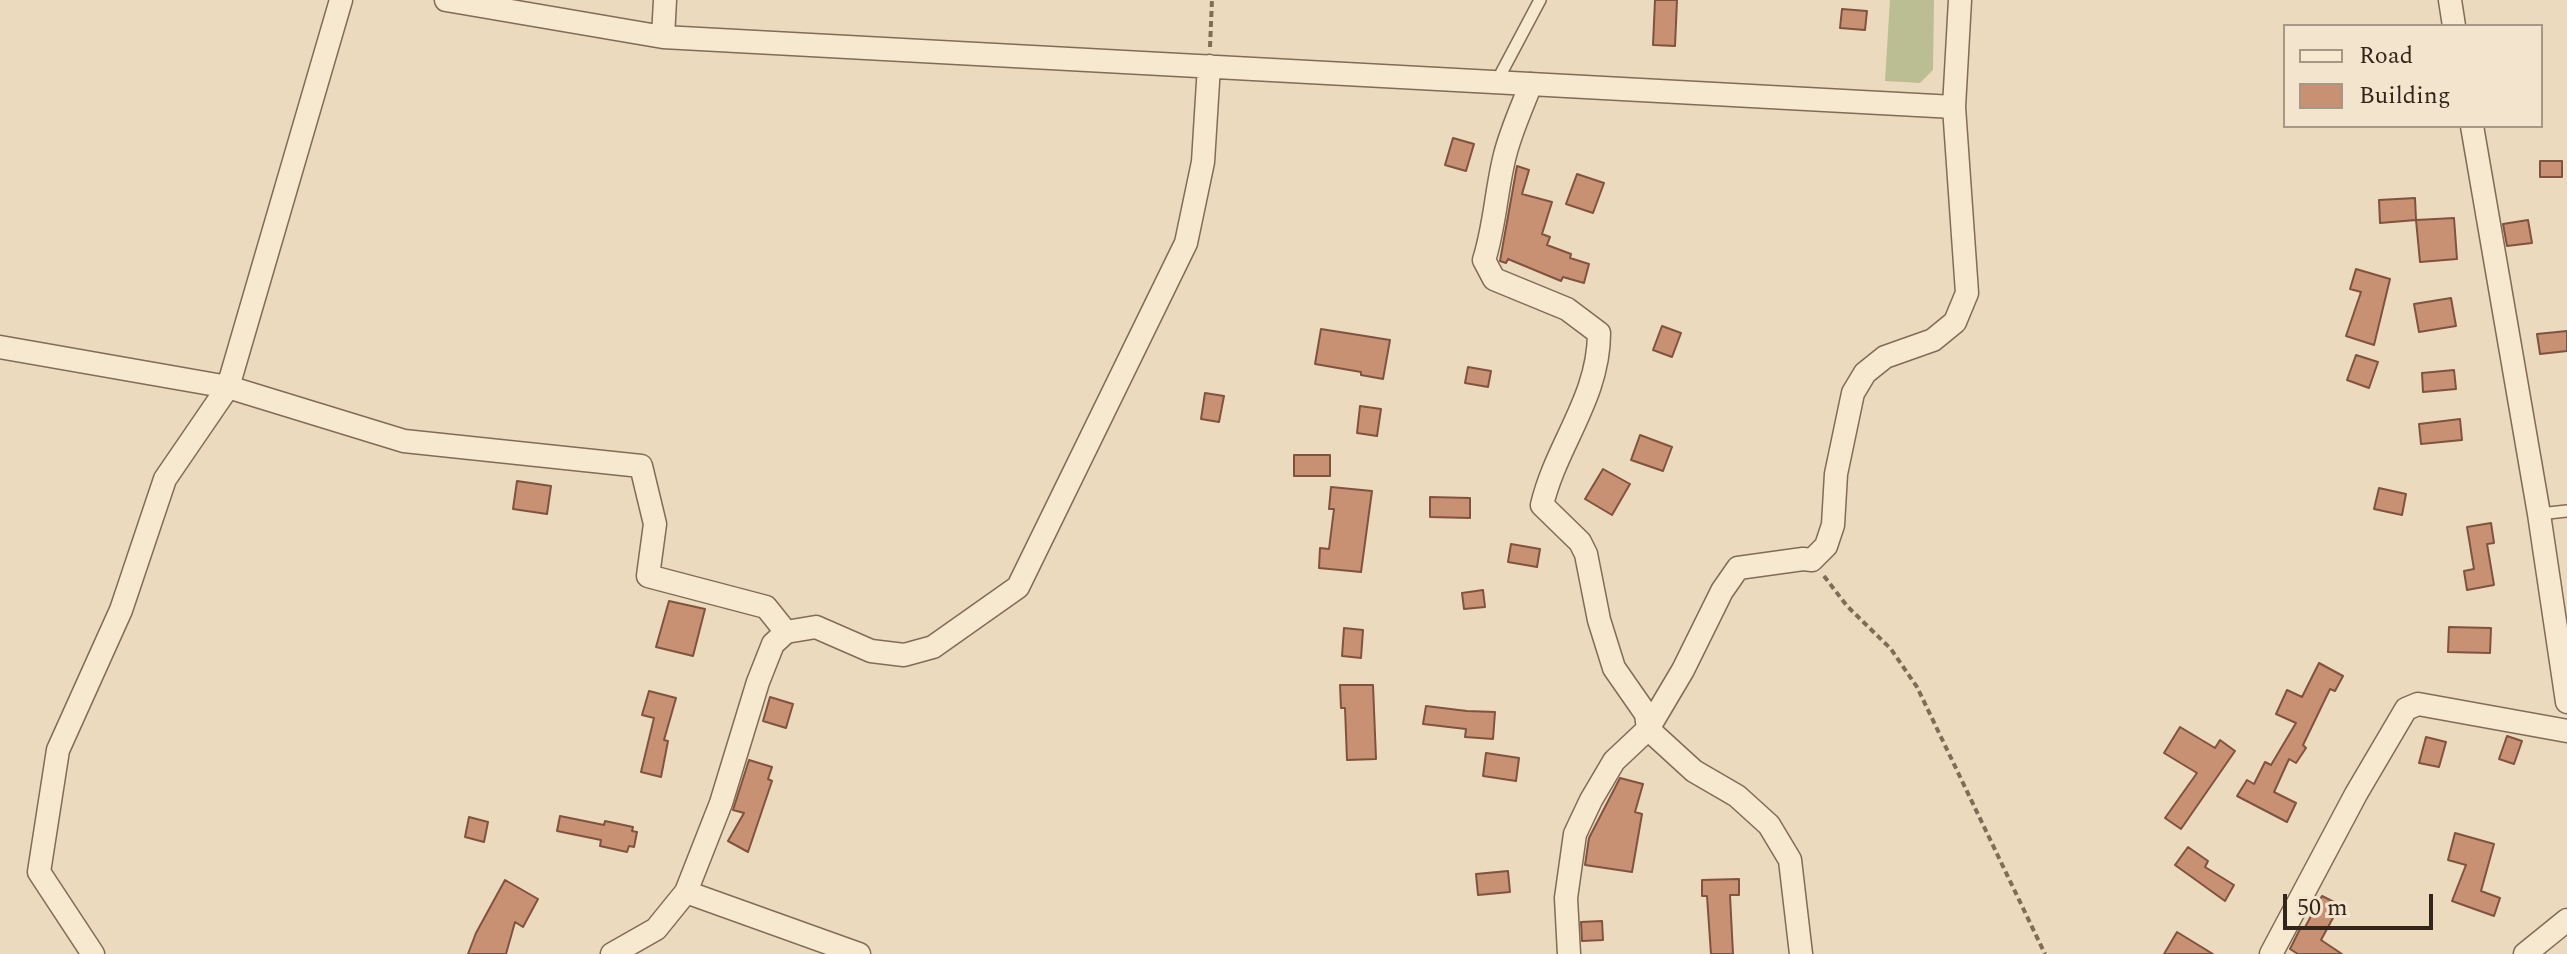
<!DOCTYPE html>
<style>
body{margin:0}
#map{position:relative;width:2567px;height:954px;overflow:hidden;background:#ebdabd;font-family:Spectral,serif}
canvas{display:block}
.legend{position:absolute;left:2283px;top:24px;width:260px;height:104px;box-sizing:border-box;background:#f3e5cd;border:2px solid #a69886;margin:0;padding:10px 14px;list-style:none;font-size:24px;color:#32251b}
.legend li{display:flex;align-items:center;gap:16px;height:40px}
.legend b{width:40px;border:2px solid #a69886}
.scale{position:absolute;left:2283px;top:894px;width:150px;height:36px;box-sizing:border-box;border:4px solid #32251b;border-top:0;padding-left:10px;font-size:24px;line-height:28px;white-space:nowrap;color:#32251b;-webkit-text-stroke:6px #f3e5cd;paint-order:stroke}
</style>
<div id="map">
<canvas width="2567" height="954"></canvas>
<ul class="legend">
<li><b style="height:10px;background:#f7e8d0"></b>Road</li>
<li><b style="height:22px;background:#c89174"></b>Building</li>
</ul>
<div class="scale">50 m</div>
</div>
<script>
const c = document.querySelector('canvas').getContext('2d');
c.lineJoin = 'round';
function paint(path, color) { c.fillStyle = color; c.fill(path, 'evenodd'); }
function trace(path, color, width, dash) { c.strokeStyle = color; c.lineWidth = width; c.lineCap = dash ? 'butt' : 'round'; c.setLineDash(dash || []); c.stroke(path); }
const cemetery = new Path2D(`
 M1890 0H1934L1933 70 1920 83 1885 81Z`);
const building = new Path2D(`
 M1655 0H1677L1675 46 1653 45Z
 M1842 9 1867 11 1865 30 1840 28Z
 M1453 138 1474 144 1466 171 1445 165Z
 M2540 161H2562V177H2540Z
 M1517 166 1529 170 1522 194 1552 202 1542 234 1550 237 1547 245 1571 254 1570 258 1589 264 1584 283 1563 277 1561 281 1508 259 1506 263 1500 261Z
 M1577 174 1604 183 1593 213 1566 204Z
 M2415 198 2416 220 2380 223 2379 200Z
 M2454 218 2457 259 2420 262 2416 220Z
 M2528 220 2532 243 2507 246 2503 224Z
 M2356 269 2390 279 2374 345 2346 336 2361 292 2350 289Z
 M2451 298 2456 326 2419 332 2414 304Z
 M1662 326 1681 333 1672 357 1653 350Z
 M1321 329 1390 340 1383 379 1361 375V372L1315 364Z
 M2567 331V351L2540 354 2537 334Z
 M2356 355 2378 362 2369 388 2347 380Z
 M1468 367 1491 371 1488 387 1465 383Z
 M2454 370 2456 389 2423 392 2422 373Z
 M1205 393 1224 396 1219 422 1201 419Z
 M1360 406 1381 409 1377 436 1357 433Z
 M2460 419 2462 440 2421 444 2419 424Z
 M1640 435 1672 447 1663 471 1631 460Z
 M1294 455H1330V476H1294Z
 M1603 469 1630 484 1612 515 1585 499Z
 M517 481 551 486 547 514 513 509Z
 M1331 487 1372 491 1361 572 1319 568 1320 548 1329 549 1334 509H1329Z
 M2379 488 2406 494 2402 515 2374 509Z
 M1430 497 1470 498V518L1430 517Z
 M2491 523 2494 543 2487 544 2494 585 2467 590 2464 571 2474 569 2467 527Z
 M1511 544 1540 549 1537 567 1508 562Z
 M1483 590 1485 607 1464 609 1462 593Z
 M669 601 705 609 693 656 656 647Z
 M2449 627 2491 628 2490 653 2448 652Z
 M1344 628 1363 630 1361 658 1342 656Z
 M2319 663 2343 676 2335 691 2330 689 2303 745 2306 748 2296 763 2289 759 2274 792 2296 803 2287 822 2237 796 2247 780 2254 784 2265 762 2271 765 2296 723 2276 714 2287 690 2302 697Z
 M1340 685H1373L1376 759 1347 760 1345 708H1341Z
 M649 691 676 698 664 740 668 741 661 777 641 772 654 718 642 715Z
 M770 697 793 704 786 728 763 721Z
 M1426 706 1467 711 1495 712 1493 739 1465 737 1466 729 1423 724Z
 M2180 727 2215 748 2220 740 2235 751 2181 829 2165 818 2197 773 2164 753Z
 M2507 736 2522 741 2514 764 2499 759Z
 M2426 737 2446 742 2439 767 2419 763Z
 M1486 753 1519 758 1516 781 1483 776Z
 M749 760 772 767 768 779 772 781 748 852 728 841 744 813 733 810Z
 M1620 778 1643 784 1635 812 1642 814 1632 872 1585 865 1589 838Z
 M560 816 604 825 605 821 633 827 632 831 637 832 634 847 629 846 627 852 600 846 601 840 557 831Z
 M469 817 488 822 484 842 465 837Z
 M2455 833 2494 844 2481 891 2500 898 2494 916 2452 901 2466 865 2448 860Z
 M2188 847 2208 861 2205 867 2234 885 2225 901 2175 865Z
 M1508 871 1510 892 1478 895 1476 874Z
 M1739 879V895H1730L1733 954H1711L1707 896H1702V880Z
 M505 880 538 899 523 927 515 922 506 954H468L476 933Z
 M2322 896 2340 905 2321 940 2342 954H2298L2290 949 2301 927 2304 929Z
 M1602 921 1603 940 1582 941 1581 922Z
 M2177 932 2213 954H2164Z`);
const path = new Path2D(`
 M1210 47 1212 0
 M1824 576 1847 606 1891 649 1917 687 2045 954`);
const service = new Path2D(`
 M1497 81 1540 0
 M2539 514 2567 511`);
const minor = new Path2D(`
 M446 0 663 37 1954 107 1960 0
 M2450 0 2454 26
 M663 37 665 0
 M1531 84C1522 107 1511 131 1505 155 1496 190 1495 226 1484 260L1494 279 1567 309 1599 333C1599 398 1556 445 1542 505L1580 542 1586 554 1599 620 1614 668 1646 714 1648 729 1614 761 1591 800 1575 834 1566 898 1569 954
 M2472 126 2539 514 2567 702
 M0 347 228 387 404 441 641 466 655 524 648 576 766 607 786 632
 M686 892 859 954
 M93 954 39 872 58 750 121 610 165 479 228 387 341 0
 M612 954 656 929 686 892 721 803 758 682 773 644 786 632 816 627 871 651 904 655 933 647 1018 587 1186 243 1203 162 1209 66
 M1801 954 1790 860 1769 825 1737 796 1694 771 1648 729 1683 670 1722 591 1738 568 1803 559 1812 560 1826 546 1833 525 1836 474 1853 393 1865 373 1885 357 1933 340 1955 322 1967 293 1954 107
 M2271 954 2356 794 2406 709 2418 704 2567 731
 M2525 954 2567 920`);
paint(cemetery, '#bbbd92');
paint(building, '#c89174');
trace(building, '#81533e', 2);
trace(service, '#826b57', 14);
trace(minor, '#826b57', 25);
trace(path, '#826b57', 4, [6, 4]);
trace(service, '#f7e8d0', 11);
trace(minor, '#f7e8d0', 22);
</script>
